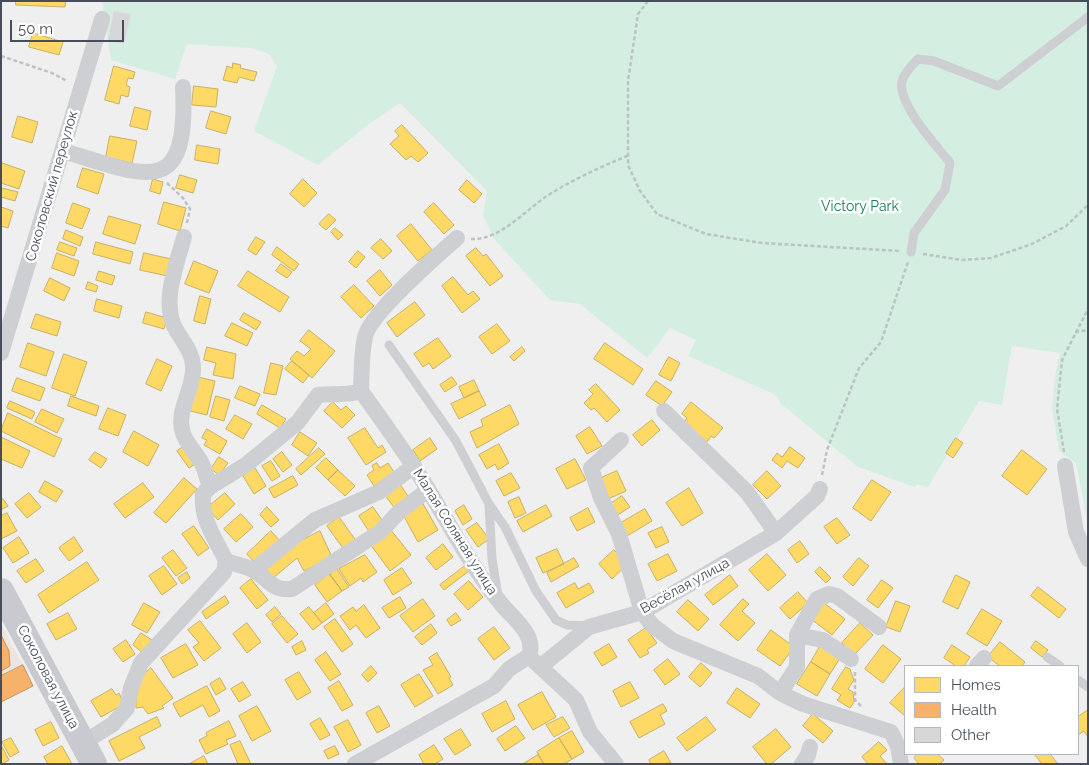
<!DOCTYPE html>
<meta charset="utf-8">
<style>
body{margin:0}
#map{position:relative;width:1089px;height:765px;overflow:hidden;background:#efefef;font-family:Raleway,sans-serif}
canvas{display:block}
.frame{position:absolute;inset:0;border:2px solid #474e5a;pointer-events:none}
.legend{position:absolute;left:904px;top:665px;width:175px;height:90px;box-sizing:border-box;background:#fff;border:1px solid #b5b8bd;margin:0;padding:6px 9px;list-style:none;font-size:15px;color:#474e5a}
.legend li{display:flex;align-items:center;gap:10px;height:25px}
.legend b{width:25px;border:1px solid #b5b8bd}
.scale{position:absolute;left:10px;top:20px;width:114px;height:22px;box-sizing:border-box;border:2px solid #474e5a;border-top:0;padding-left:6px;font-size:15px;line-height:18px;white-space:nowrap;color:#474e5a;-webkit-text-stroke:4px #fff;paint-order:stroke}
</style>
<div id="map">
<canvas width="1089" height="765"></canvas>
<div class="frame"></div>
<ul class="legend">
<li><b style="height:14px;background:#ffd966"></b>Homes</li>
<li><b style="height:14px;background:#f6b26b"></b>Health</li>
<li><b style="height:14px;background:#d6d7d9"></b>Other</li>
</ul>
<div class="scale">50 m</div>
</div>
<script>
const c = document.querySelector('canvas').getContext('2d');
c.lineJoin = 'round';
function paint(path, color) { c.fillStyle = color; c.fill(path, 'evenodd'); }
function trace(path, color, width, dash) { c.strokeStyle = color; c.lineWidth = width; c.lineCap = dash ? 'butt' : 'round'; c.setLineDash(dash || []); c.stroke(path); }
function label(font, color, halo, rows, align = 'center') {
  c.font = font + ' Raleway,sans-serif'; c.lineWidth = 5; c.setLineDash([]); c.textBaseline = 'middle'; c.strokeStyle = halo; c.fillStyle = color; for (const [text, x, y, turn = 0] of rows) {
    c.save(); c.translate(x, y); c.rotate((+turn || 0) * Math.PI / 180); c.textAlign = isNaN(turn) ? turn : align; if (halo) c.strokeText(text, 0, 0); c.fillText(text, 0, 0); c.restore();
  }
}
const medical = new Path2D(`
 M1 624 23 665 1 676Z`);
const green = new Path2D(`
 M102 1H1088V524L1076 463 1059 451 1052 409 1055 376 1060 353 1012 346 1002 405 979 401 928 487 917 484 915 487 858 467 781 404 776 395 688 356 696 340 670 328 647 358 580 304 550 300 494 239 483 215 487 191 400 103 369 124 318 165 254 131 277 66 269 54 251 48 187 44 175 79 111 60Z`);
const homes = new Path2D(`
 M16 1H66L65 7 16 5Z
 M33 33 63 42 59 55 29 47Z
 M233 63 241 65 240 68 257 72 254 81 239 77 237 83 223 80 227 66 232 68Z
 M114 66 135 72 133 79 128 78 126 85 130 87 128 97 121 95 119 104 105 100Z
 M194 86 218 89 216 107 192 105Z
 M135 107 151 111 147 130 130 126Z
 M211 111 231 117 226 134 206 128Z
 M18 116 38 122 32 143 12 137Z
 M402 125 428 153 418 162 411 156 406 160 390 144 399 136 395 131Z
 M110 136 137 141 132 163 106 157Z
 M197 145 220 149 218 164 195 160Z
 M2 163 25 171 19 189 1 183Z
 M83 168 104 174 98 194 77 187Z
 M180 175 197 180 193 193 176 188Z
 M153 179 163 182 160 194 150 191Z
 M303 179 317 193 304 207 290 194Z
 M467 180 482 194 474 203 459 190Z
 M2 188 18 192 15 201 1 197Z
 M164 202 186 208 180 231 158 224Z
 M73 203 90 209 82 229 66 223Z
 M434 203 454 225 444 234 424 212Z
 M1 207 13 211 8 228 1 226Z
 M329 214 336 220 326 230 319 224Z
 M109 216 141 225 135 244 103 234Z
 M411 224 432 250 418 261 397 236Z
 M335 228 343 235 338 240 331 232Z
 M66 230 83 237 80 246 63 239Z
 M256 237 265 242 256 255 248 250Z
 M381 239 392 251 383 259 371 248Z
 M60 242 77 248 74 256 57 250Z
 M96 242 133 252 130 264 93 254Z
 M277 247 299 264 294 271 272 255Z
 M476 248 483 256 486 254 503 276 490 286 466 256Z
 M358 251 365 257 356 268 349 262Z
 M57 253 79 261 74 276 52 268Z
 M144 253 176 260 172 277 140 270Z
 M194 261 218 271 209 293 185 284Z
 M281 264 292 272 287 278 276 271Z
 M380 270 392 285 380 296 367 281Z
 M99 271 115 276 112 285 96 280Z
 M248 271 289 297 280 312 238 286Z
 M453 277 468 295 473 291 480 299 462 313 442 286Z
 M50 278 70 288 64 301 44 291Z
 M88 282 98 286 96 292 86 289Z
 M354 285 374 306 361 318 341 297Z
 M200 296 211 299 205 324 194 321Z
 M97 299 122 306 119 318 94 311Z
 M415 302 425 315 397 337 387 323Z
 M146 312 167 318 164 329 143 323Z
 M244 313 261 322 256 330 240 320Z
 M36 314 61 322 57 336 31 328Z
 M232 323 253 333 247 346 225 336Z
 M497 324 510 341 492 354 479 337Z
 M309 330 335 351 312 378 290 359 297 351 304 356 311 349 300 341Z
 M438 338 451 356 433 369 429 363 423 367 414 354Z
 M28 343 54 352 46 376 20 367Z
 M605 343 643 369 633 385 594 359Z
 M207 347 236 354 233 379 213 375 216 363 204 360Z
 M522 347 525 351 514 361 510 357Z
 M64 354 87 362 75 396 52 388Z
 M669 357 680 363 671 381 659 375Z
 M157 359 172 366 161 391 146 384Z
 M292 361 309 375 303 383 285 369Z
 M271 363 283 366 276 395 264 393Z
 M198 377 215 381 207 415 190 411Z
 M452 377 457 384 445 392 440 385Z
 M17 378 45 388 40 401 12 391Z
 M474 380 479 391 464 398 459 387Z
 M656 381 672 392 662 406 646 395Z
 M596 384 620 410 607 422 594 408 591 410 584 403 593 394 589 390Z
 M240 386 260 394 255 406 235 398Z
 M479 391 486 405 459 419 451 404Z
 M71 396 99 406 96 416 68 406Z
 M216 396 230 400 224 421 210 417Z
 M10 401 35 412 32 419 7 408Z
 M333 402 341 410 346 406 355 415 342 428 324 411Z
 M691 402 723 428 714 438 711 436 707 442 684 423 687 418 682 414Z
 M262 405 286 419 280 428 257 414Z
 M510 405 519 424 477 448 470 432 483 426 481 420Z
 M108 408 126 415 118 436 99 429Z
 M42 409 64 419 57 433 35 422Z
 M8 413 62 439 54 457 1 431Z
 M235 415 252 424 243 439 226 429Z
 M652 420 660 430 642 446 633 435Z
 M590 427 602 446 587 454 576 436Z
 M365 428 378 448 382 445 386 452 366 465 348 438Z
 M207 429 227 441 220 454 204 445 207 440 202 438Z
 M134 431 159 445 148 466 123 452Z
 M300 432 317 443 308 456 292 445Z
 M1 437 30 451 22 468 1 459Z
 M430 438 437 449 420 461 413 450Z
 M956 438 963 443 953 458 946 453Z
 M499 444 509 463 498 470 495 464 487 469 479 455Z
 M183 447 195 464 189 468 177 451Z
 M790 447 805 458 798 468 787 461 782 468 772 460 777 453 782 457Z
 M319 448 325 454 301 475 296 469Z
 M1022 450 1047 469 1027 495 1002 476Z
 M95 452 107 459 101 468 89 460Z
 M282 452 292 465 283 472 273 459Z
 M219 457 228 463 219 475 211 469Z
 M326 458 338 470 328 480 316 468Z
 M575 459 586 480 567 489 556 469Z
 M271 461 280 476 272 481 262 466Z
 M377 463 380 468 388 463 394 472 374 486 367 475 374 470 372 466Z
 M255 468 266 486 254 494 243 476Z
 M338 470 355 486 345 496 328 480Z
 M617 471 626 491 608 499 599 479Z
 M767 471 781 486 767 499 753 485Z
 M511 473 520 488 504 496 496 481Z
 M293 476 298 485 274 498 269 489Z
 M184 478 197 489 166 523 154 513Z
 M872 480 891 492 871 521 853 508Z
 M45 481 63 491 56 502 39 492Z
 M143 483 154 497 125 518 114 504Z
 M399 483 410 499 396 510 384 494Z
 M689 488 703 513 682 526 666 503Z
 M29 493 41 507 27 518 15 504Z
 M225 493 235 504 218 520 207 508Z
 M622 496 630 507 616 516 609 505Z
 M519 497 526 513 515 518 508 502Z
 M3 499 8 506 1 510V500Z
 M422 502 438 530 418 542 402 513Z
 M464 505 472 519 463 525 455 511Z
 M546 505 552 516 523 532 517 521Z
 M267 507 279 520 271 527 260 515Z
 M373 507 384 523 370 533 359 516Z
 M588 508 595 522 577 531 570 518Z
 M645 509 652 521 627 536 619 524Z
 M7 513 17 531 1 539V516Z
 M241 514 253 527 236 542 224 529Z
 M339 517 357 542 345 551 327 526Z
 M837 518 850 535 837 544 824 527Z
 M477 523 489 539 478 547 466 530Z
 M194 526 209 548 198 556 182 534Z
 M662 527 669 542 656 548 648 533Z
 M390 529 411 555 390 571 370 544Z
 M271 531 279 540 255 563 247 554Z
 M320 531 332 557 304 571 297 558 273 578 264 567 291 546Z
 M19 537 29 553 13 563 3 548Z
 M74 537 83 551 69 561 59 548Z
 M800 541 809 554 797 563 788 550Z
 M443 544 453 557 436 570 426 558Z
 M557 549 564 564 543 573 536 558Z
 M173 550 187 568 176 576 162 558Z
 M614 550 628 564 612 579 599 564Z
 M668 554 677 571 657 581 648 564Z
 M767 554 786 575 768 591 749 570Z
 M365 555 377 572 363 582 361 578 350 586 339 569Z
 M574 558 579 566 551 582 547 573Z
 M859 558 869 566 853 586 843 577Z
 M36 559 44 571 26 583 17 571Z
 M87 562 99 580 49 613 38 595Z
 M164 566 177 584 162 595 149 576Z
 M465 566 469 571 444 590 440 585Z
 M820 567 831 578 826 583 815 572Z
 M402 568 412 583 393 595 384 580Z
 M337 569 349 587 342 591 330 574Z
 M187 572 190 578 182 584 178 578Z
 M329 574 342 591 327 602 315 585Z
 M730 575 738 586 713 605 705 595Z
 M956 575 970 582 958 609 943 602Z
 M251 579 268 600 257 609 240 588Z
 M882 580 893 588 878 608 867 600Z
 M469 581 483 597 468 610 454 594Z
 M575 583 578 589 589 583 594 592 566 608 557 593Z
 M1038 587 1066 609 1059 618 1031 596Z
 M798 592 808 603 790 619 780 608Z
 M225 596 229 603 206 619 202 612Z
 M400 597 406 608 389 618 382 608Z
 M423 599 435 616 413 632 400 616Z
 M743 599 749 604 742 611 755 623 738 641 720 625Z
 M688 600 709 619 698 631 677 612Z
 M896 601 910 606 900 632 886 627Z
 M144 603 160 612 147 633 132 625Z
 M326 603 334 614 322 623 314 613Z
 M824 603 845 619 832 635 811 619Z
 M364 605 380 628 366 638 356 625 350 630 340 616 353 607 356 611Z
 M275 607 281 614 272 622 266 615Z
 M309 607 322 623 313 630 300 614Z
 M982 609 1002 621 987 646 967 634Z
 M68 613 77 629 56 640 47 624Z
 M456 613 461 620 451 626 447 620Z
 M282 616 298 634 287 643 272 624Z
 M335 619 353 644 342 652 324 627Z
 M200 621 221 648 204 661 193 647 199 643 188 630Z
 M247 623 261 642 247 653 233 634Z
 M860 623 873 635 854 655 842 643Z
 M431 624 437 633 422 645 415 637Z
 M494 627 510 648 494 660 478 639Z
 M646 628 657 643 647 650 649 653 640 658 628 640Z
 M771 630 794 647 780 666 757 650Z
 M141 633 152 640 143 653 133 645Z
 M126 640 135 654 123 662 113 649Z
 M302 641 306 650 296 655 292 647Z
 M1036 641 1048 650 1042 657 1031 648Z
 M1000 642 1025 662 1022 666H1000L988 657Z
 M822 643 842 655 830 674 811 662Z
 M186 644 198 665 173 678 161 658Z
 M609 644 617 657 602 666 594 653Z
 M883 645 901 659 883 683 865 669Z
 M952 645 970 657 964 666H956L944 658Z
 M326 652 341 674 330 681 315 660Z
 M437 653 451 677 449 678 453 685 438 694 423 670 433 665 429 658Z
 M668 659 680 674 665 685 654 670Z
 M811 662 830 674 817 696 797 684Z
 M701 663 712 673 700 687 689 677Z
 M371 666 377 673 368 682 362 675Z
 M846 667 850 669 854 680 848 689 853 692 854 702 850 708 837 700 841 695 832 689Z
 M151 668 173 698 162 706 164 708 148 714 143 707 136 708V692L143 675Z
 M299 672 311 692 297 700 285 680Z
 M419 674 433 696 415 707 401 685Z
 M220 678 226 689 216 695 210 684Z
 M339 681 353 705 342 711 328 688Z
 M243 682 251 695 239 702 231 689Z
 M630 682 639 698 621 707 613 691Z
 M207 686 220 711 209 717 203 705 180 717 173 704Z
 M905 687V716L890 703Z
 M737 688 760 704 750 718 727 703Z
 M112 689 116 695 119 693 124 704 101 717 91 701Z
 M542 692 556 717 533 730 518 705Z
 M506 701 515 719 492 732 482 714Z
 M663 704 667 711 660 715 665 724 639 738 630 722Z
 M257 706 271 731 252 741 239 716Z
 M379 706 390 726 377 733 366 713Z
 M1088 710V737L1084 731 1078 735V717Z
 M813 714 833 731 823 743 803 726Z
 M157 717 161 726 139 737 145 748 119 761 109 741Z
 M563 717 570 728 554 737 546 725Z
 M706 717 716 730 687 751 677 738Z
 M320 718 330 735 320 740 310 724Z
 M348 720 361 745 348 752 334 727Z
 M229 721 236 736 226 740 228 744 206 754 199 740 207 736 206 733Z
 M51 722 59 738 43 746 35 730Z
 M516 726 525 738 505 751 497 739Z
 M461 729 471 745 455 755 444 739Z
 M776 729 791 747 771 764H767L753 747Z
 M572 731 584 752 572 759 559 738Z
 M11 738 19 752 10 757 2 742Z
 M559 738 572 759 564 764H544L537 752Z
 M240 741 251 764H238L230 745Z
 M879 742 887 750 880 756 887 764H868L862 757Z
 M1 745 9 760 2 764H1Z
 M434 745 443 759 435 764H424L419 755Z
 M62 746 72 764H48L44 757Z
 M335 746 339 754 328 759 324 751Z
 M664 751 671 763 651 764 649 760Z
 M918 754H937L944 760 940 764H919L914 758Z
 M1050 754 1058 764H1042L1035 755Z
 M538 755 544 764H523Z
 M204 756 208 764H189Z`);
const health = new Path2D(`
 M1 635 9 651 10 666 1 671Z
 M23 665 33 686 1 702V676Z`);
const building = new Path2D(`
 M114 11 131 14 124 44 108 41Z`);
const path = new Path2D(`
 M648 1 638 14 628 81V165L640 191 657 214 706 234 762 243 900 251
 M1 56 52 73 67 81
 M167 183 183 198 190 209 187 223
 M471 239C500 241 526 209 550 194 574 179 601 167 627 156
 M923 254 962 260 991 258 1032 244 1066 226 1088 205
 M1075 332 1088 330
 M1064 452 1057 409 1062 360 1088 309
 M822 475 827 450 859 368 881 342 908 262
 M855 672V700L861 706`);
const service = new Path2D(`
 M911 252 914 233 945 190 950 163C937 146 897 104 902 81 904 73 912 65 918 59L934 61 998 86 1088 17
 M389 345 456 441 489 504 492 559 498 596
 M489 504 505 527 536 591 556 620 567 625 588 626
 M1047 657 1060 666
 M1078 680 1088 687`);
const minor = new Path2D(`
 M63 151C145 175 189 202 183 87
 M184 237C177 264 162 299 174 326 181 340 192 350 193 366 195 388 175 412 183 433 186 443 195 452 201 462 205 469 207 478 210 487
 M1 353 102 19
 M361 391C379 416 397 441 414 467 444 512 467 563 503 606 516 621 536 635 529 656
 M361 391C362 374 361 354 365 337 370 313 437 256 457 238
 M664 411 747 492 776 533
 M621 440 591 468 601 498 619 534 642 612 652 625 673 641 758 676 780 693 803 704 891 732 898 746 901 764
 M1065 466 1076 532 1088 559
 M226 561C215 537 201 521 203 494L210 487 247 464 298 422 318 395C332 393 347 396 361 391
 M226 561C234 564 245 566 253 570 269 579 271 591 292 589L380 532 399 512 428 490
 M254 570 315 520 379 492 414 466
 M797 635 823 640 851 659
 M534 661 576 700 590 732 616 764
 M977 666 984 658
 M540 667 589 627 642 612 776 533 817 496 820 489
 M780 693 797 667V635L817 599 829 594 837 596 879 627
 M83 743 113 724 127 708 131 688 141 663 224 572 226 561
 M355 764 494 686 509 669 529 656
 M802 764 808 755 810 747`);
const primary = new Path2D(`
 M1 591 94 764`);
const streetNames = [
 ["Соколовский переулок",52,186,-74],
 ["Малая Соляная улица",455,532,58],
 ["Весёлая улица",685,586,-29],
 ["Соколовая улица",48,677,62]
];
const parkNames = [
 ["Victory Park",860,207]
];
paint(medical, '#eee4e0');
paint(green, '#d4eee2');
paint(homes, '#ffd966');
trace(homes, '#c8af62', 1);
paint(health, '#f6b26b');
trace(health, '#c29466', 1);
paint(building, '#d6d7d9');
trace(building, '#e0e1e2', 1);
trace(path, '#b9c4c3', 2.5, [4, 2.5]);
trace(service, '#cdcfd2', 9);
trace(minor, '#cdcfd2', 16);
trace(primary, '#c8cacf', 26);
label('14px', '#474e5a', '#fff', streetNames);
label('14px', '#1a795a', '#fff', parkNames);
</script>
